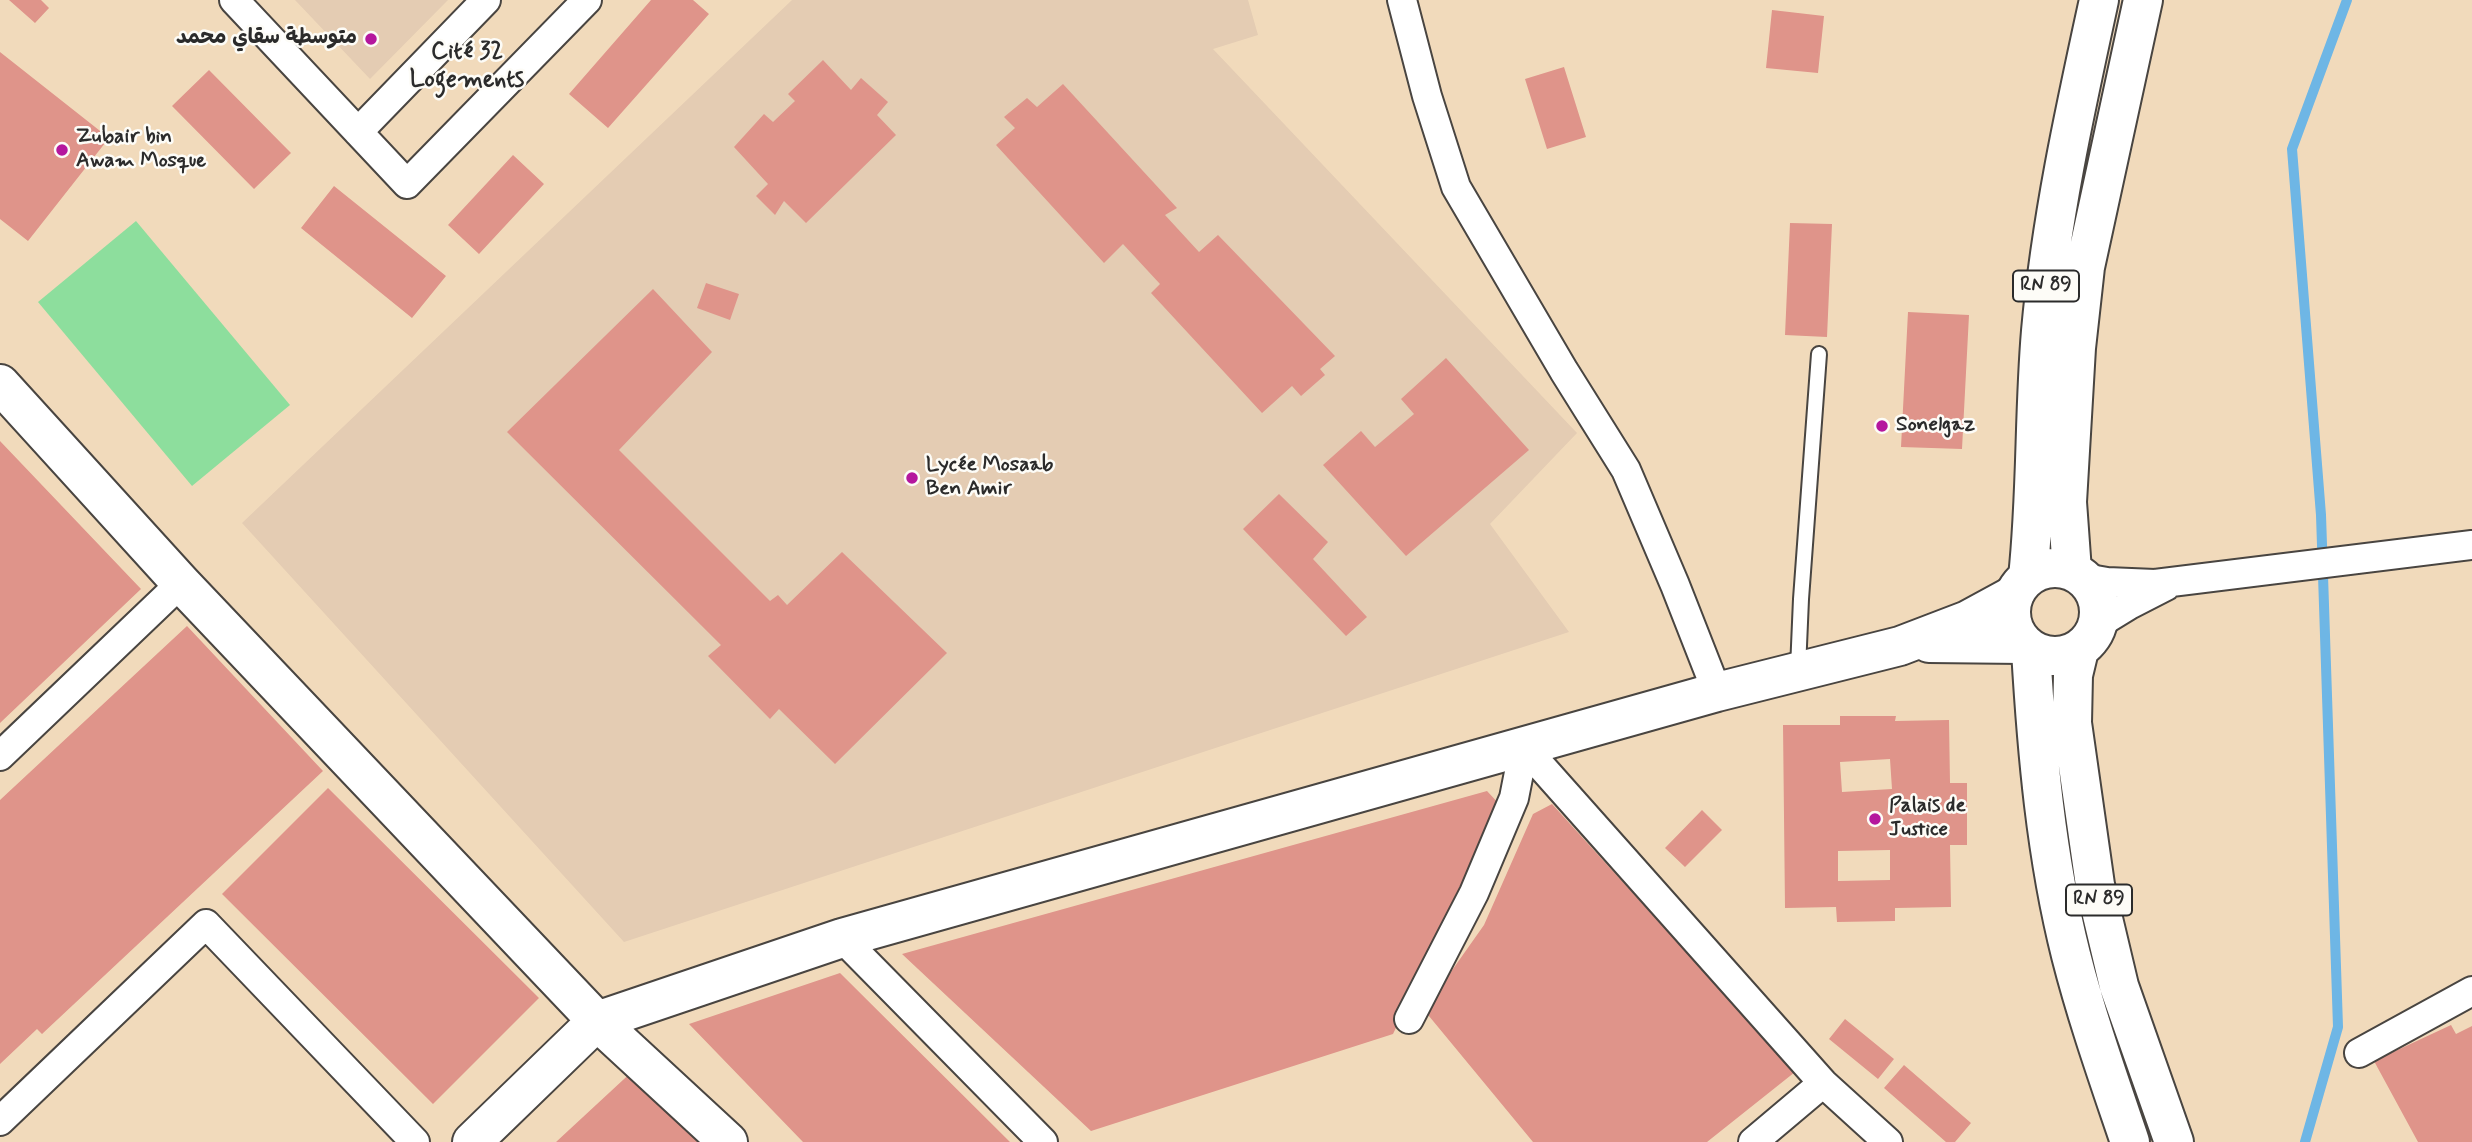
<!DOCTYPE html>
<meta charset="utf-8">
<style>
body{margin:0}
canvas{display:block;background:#f1dabb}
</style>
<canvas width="2472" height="1142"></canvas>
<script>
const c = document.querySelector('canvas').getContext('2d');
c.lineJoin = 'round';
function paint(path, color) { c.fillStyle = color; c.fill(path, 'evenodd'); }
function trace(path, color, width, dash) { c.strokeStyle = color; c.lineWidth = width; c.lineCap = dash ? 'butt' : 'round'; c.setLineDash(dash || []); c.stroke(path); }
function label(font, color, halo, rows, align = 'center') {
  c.font = font + ' Mynerve,"Playpen Sans Arabic",sans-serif'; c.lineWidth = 5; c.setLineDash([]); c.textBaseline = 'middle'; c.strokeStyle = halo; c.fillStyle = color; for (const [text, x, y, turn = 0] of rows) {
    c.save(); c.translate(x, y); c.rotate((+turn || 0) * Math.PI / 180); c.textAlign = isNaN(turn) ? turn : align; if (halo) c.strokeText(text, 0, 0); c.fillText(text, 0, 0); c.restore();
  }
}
const built = new Path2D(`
 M295 0H448L370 79Z
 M792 0H1248L1258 35 1213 49 1577 433 1490 524 1569 632 624 942 242 523Z`);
const green = new Path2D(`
 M136 221 290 405 192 486 38 302Z`);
const stream = new Path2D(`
 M2305 1142 2338 1027 2321 515 2292 149 2347 0`);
const building = new Path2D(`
 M9 0H41L49 8 35 23Z
 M651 0H693L709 14 608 128 569 94Z
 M1772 10 1824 16 1818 73 1766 68Z
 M0 52 109 138 28 241 0 219Z
 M823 60 851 90 861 78 888 102 877 115 896 135 806 223 784 201 775 215 756 196 768 184 734 147 764 114 773 122 795 101 788 94Z
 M1564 67 1586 137 1547 149 1525 79Z
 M209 70 291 153 254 189 172 106Z
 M1063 84 1177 208 1165 215 1199 252 1218 235 1335 356 1320 369 1325 375 1301 396 1292 386 1262 413 1151 293 1160 284 1123 244 1104 263 996 145 1015 128 1004 117 1027 98 1037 107Z
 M513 155 544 184 479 254 448 225Z
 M334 186 446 276 412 318 301 228Z
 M1790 223 1832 224 1827 337 1785 335Z
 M706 283 739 294 730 320 697 308Z
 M653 289 712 352 619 450 770 601 778 595 787 605 842 552 947 653 835 764 779 709 770 719 708 656 721 645 507 432Z
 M1908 312 1969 315 1962 449 1901 447Z
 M1446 358 1529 450 1406 556 1323 465 1361 431 1375 447 1414 414 1401 399Z
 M0 441 141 589 0 723Z
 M1279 494 1328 542 1313 559 1367 617 1346 636 1243 529Z
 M187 626 323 771 42 1034 37 1029 0 1064V800Z
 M1840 716H1896L1895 721 1949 720 1950 783H1967V845H1950L1951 907 1895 908V921L1837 922 1836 907 1785 908 1783 725H1840ZM1890 759 1892 789 1842 792 1840 762ZM1890 850V880L1838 881V851Z
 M328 788 539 998 433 1104 222 894Z
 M1487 791 1501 806 1393 1034 1091 1131 902 954Z
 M1552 804 1795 1072 1707 1142H1533L1424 1010 1484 925 1533 814Z
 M1702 810 1722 830 1685 867 1665 848Z
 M840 973 1010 1142H803L689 1024Z
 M1845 1019 1894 1059 1878 1079 1829 1039Z
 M2451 1025 2456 1034 2472 1026V1142H2418L2374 1061Z
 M1904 1065 1971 1123 1955 1142H1946L1884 1088Z
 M637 1067 708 1142H556Z`);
const lane = new Path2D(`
 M1798 669 1801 599 1819 354`);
const street = new Path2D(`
 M234 0 407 184 587 0
 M1402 0 1427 96 1456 187 1564 371 1626 470 1675 585 1717 692
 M358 132 486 0
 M2084 578 2107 582 2155 584 2472 545
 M2098 624 2129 605 2166 586
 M1524 747 1823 1083 1888 1142
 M0 756 181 583
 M842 938 1043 1142
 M1409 1019 1474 893 1514 798 1524 747
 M2359 1053 2472 991
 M0 1121 206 924 415 1142
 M1753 1142 1823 1083`);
const secondary = new Path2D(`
 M0 384 181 583 597 1021 728 1142
 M1929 643 2023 644
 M472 1142 597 1021 842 938 1717 692 1900 646 1968 620 2014 595`);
const primary = new Path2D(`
 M2011 612a44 44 0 1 1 88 0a44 44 0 1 1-88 0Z
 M2072 571 2067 502 2076 348 2085 267 2143 0
 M2028 577C2037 495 2034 413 2041 331 2051 219 2075 110 2099 0
 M2031 650C2037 752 2046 856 2071 955 2087 1018 2109 1080 2130 1142
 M2079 650 2073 675 2072 723 2095 885 2119 986 2174 1142`);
const markers = [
 [371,39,7,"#b5179e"],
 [62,150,7,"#b5179e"],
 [1882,426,7,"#b5179e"],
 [912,478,7,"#b5179e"],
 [1875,819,7,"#b5179e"]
];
const shields = [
 [2046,286,66],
 [2099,900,66]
];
const shieldNames = [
 ["RN 89",2046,286],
 ["RN 89",2099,900]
];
const poiNames = [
 ["متوسطة سقاي محمد",357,39,"right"],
 ["Zubair bin",76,138],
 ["Awam Mosque",76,162],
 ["Sonelgaz",1896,426],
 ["Lycée Mosaab",926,466],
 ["Ben Amir",926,490],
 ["Palais de",1889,807],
 ["Justice",1889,831]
];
const quarterNames = [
 ["Cité 32",467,53],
 ["Logements",467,81]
];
paint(built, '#e4ccb3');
paint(green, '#8dde9d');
trace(stream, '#6eb6e5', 10);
paint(building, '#df948a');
trace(lane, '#494541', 18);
trace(street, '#494541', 32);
trace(secondary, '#494541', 42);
trace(primary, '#494541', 42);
trace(lane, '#fff', 14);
trace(street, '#fff', 28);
trace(secondary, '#fff', 38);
trace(primary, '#fff', 38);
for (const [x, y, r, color] of markers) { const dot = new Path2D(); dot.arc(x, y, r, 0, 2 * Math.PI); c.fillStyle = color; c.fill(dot); trace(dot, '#fdfcf7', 2.5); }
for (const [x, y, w] of shields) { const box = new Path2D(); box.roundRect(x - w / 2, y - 15.5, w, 31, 5); c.fillStyle = '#fdfcf7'; c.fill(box); trace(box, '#2b2b2b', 2); }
label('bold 19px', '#2b2b2b', null, shieldNames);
label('bold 21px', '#2b2b2b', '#fdfcf7', poiNames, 'left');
label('bold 24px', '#2b2b2b', '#fdfcf7', quarterNames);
</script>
